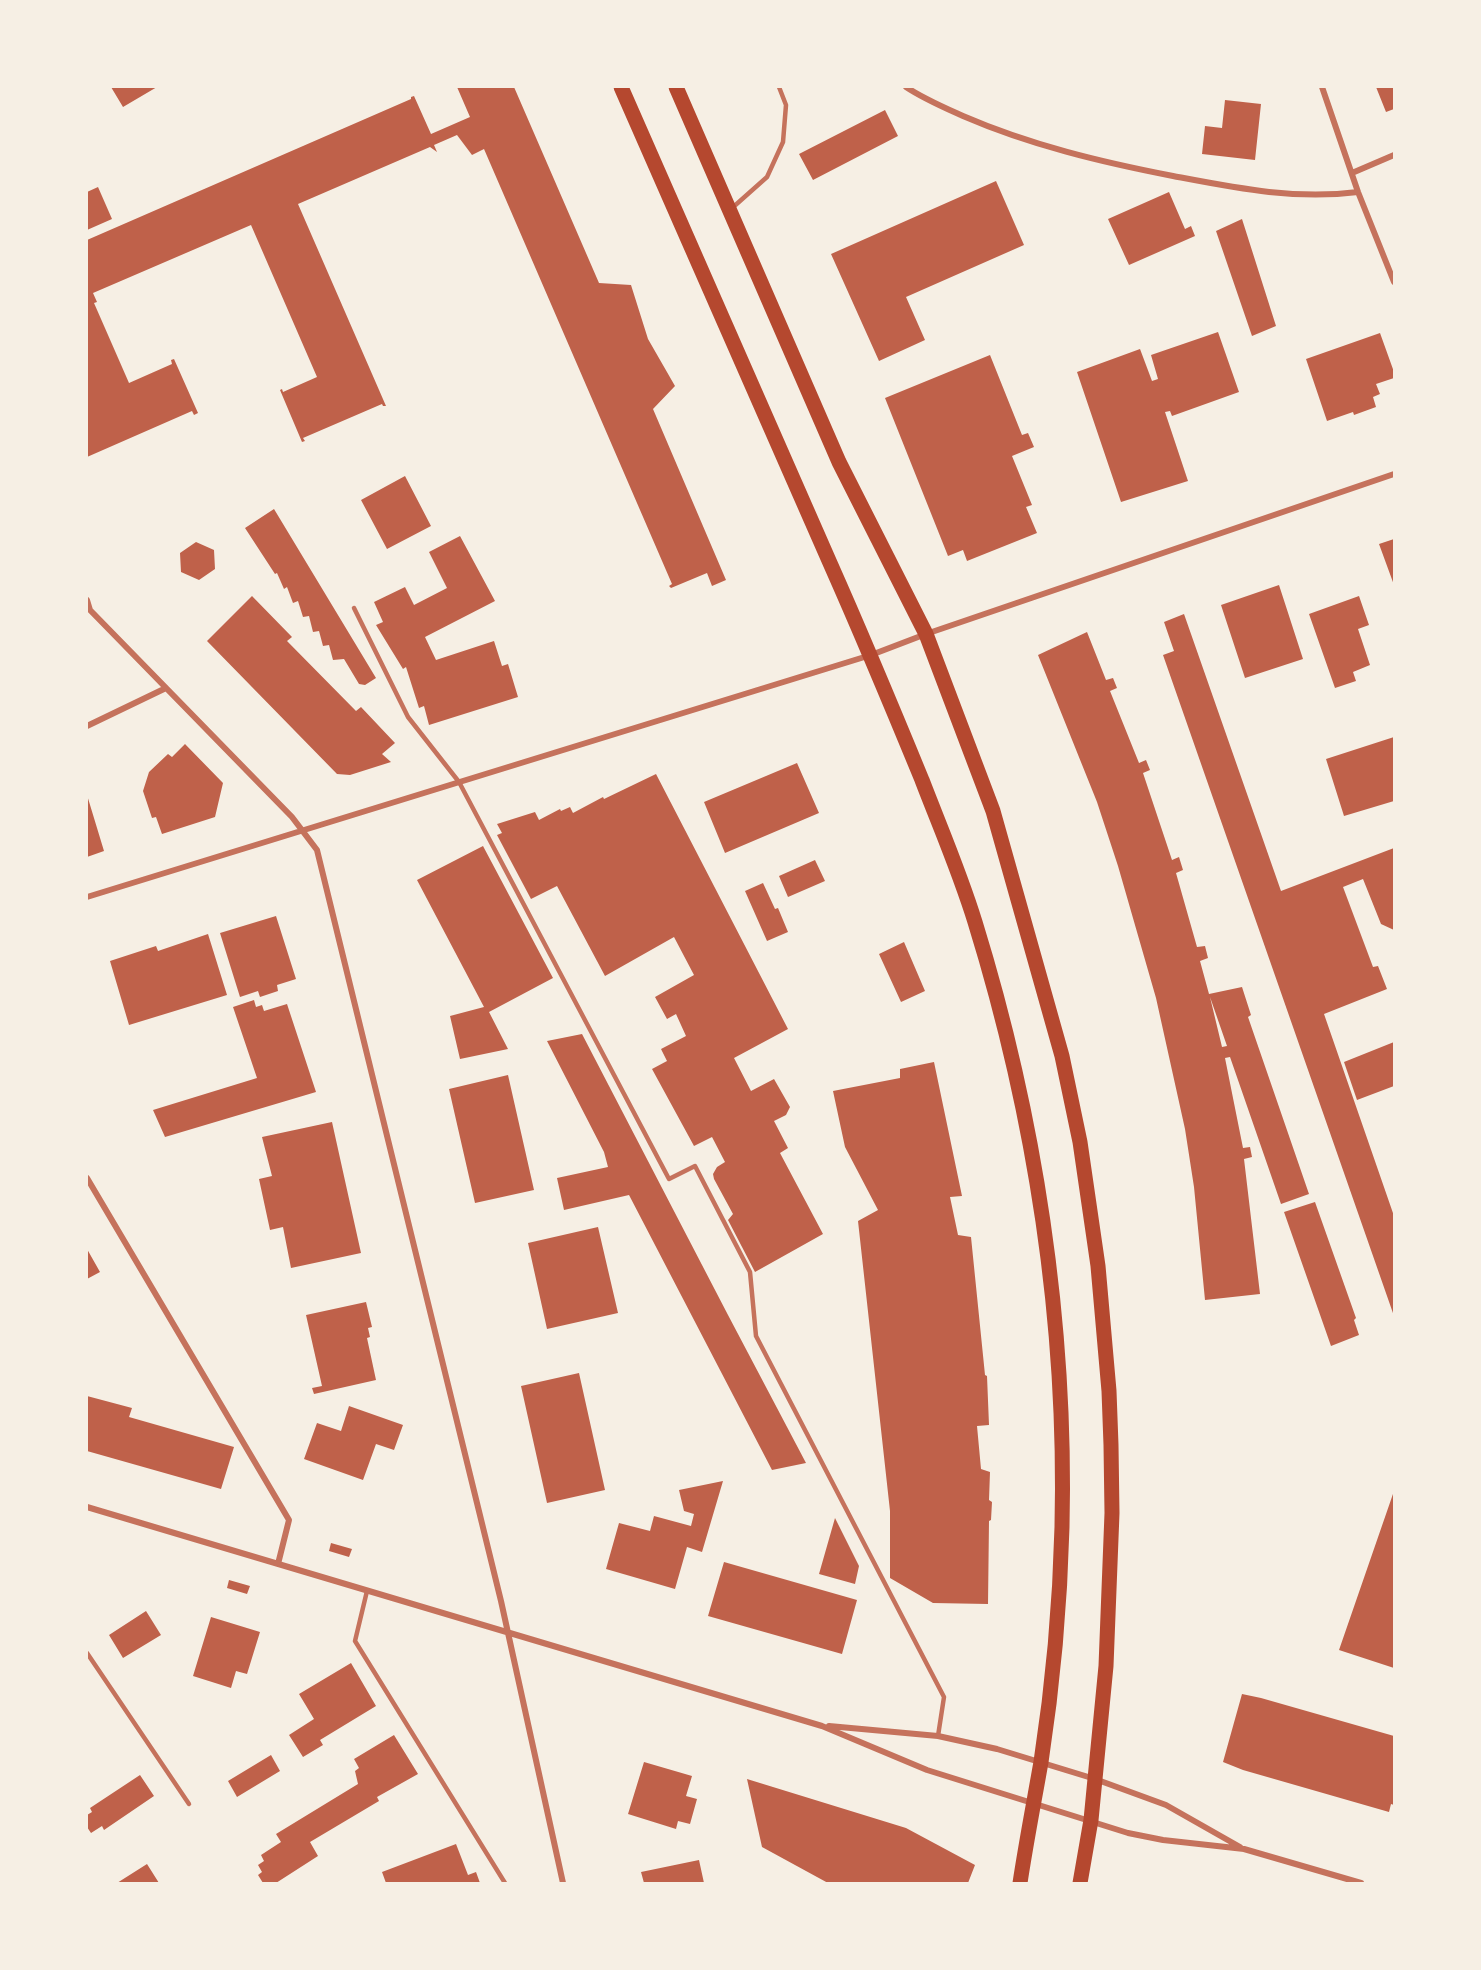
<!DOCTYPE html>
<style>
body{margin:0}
#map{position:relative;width:1481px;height:1970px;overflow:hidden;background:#f6efe4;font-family:Manrope,sans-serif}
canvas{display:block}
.frame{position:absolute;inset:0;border:88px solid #f6efe4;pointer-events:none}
</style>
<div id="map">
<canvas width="1481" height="1970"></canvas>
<div class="frame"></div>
</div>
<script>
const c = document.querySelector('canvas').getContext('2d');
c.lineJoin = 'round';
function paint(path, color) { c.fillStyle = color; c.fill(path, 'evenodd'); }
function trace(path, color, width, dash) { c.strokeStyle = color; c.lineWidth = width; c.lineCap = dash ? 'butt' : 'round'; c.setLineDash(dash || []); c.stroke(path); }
const building = new Path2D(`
 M111 87H157L123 107Z
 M457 87H514L599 283 631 285 648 339 675 386 653 409 726 580 712 586 707 573 671 588 669 586 672 584 484 149 472 155 457 135 434 145 437 152 430 147 298 204 386 406H383L382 404 303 438 305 441 302 442 280 390 282 389 283 392 317 377 251 225 93 293 97 302 94 303 129 383 172 364 171 360 174 359 198 413 194 415 192 411 87 457V240L411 99V97L414 96 431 134 470 117Z
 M1376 87H1394V109L1386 112Z
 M1225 100 1261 104 1255 160 1202 154 1205 126 1222 128Z
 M885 110 898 136 813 180 799 154Z
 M996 181 1024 245 906 297 925 340 879 361 831 254Z
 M98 187 112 219 87 230V192Z
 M1169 192 1185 229 1191 226 1195 236 1129 265 1108 219Z
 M1242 219 1276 326 1252 336 1216 231Z
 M1218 332 1239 392 1172 416 1170 411 1165 412 1188 481 1121 502 1077 372 1140 349 1152 381 1158 379 1151 355Z
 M1380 333 1394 372V378L1376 384 1380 394 1373 397 1376 407 1354 415 1353 412 1327 421 1306 359Z
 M990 355 1022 435 1028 433 1034 447 1012 456 1032 505 1026 507 1037 533 967 561 963 550 948 556 885 398Z
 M405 476 431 526 387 549 361 500Z
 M274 509 376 678 365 685 359 684 344 659 333 660 329 645 323 646 319 631 313 632 309 616 303 617 298 601 293 603 287 587 284 589 277 573 275 574 245 528Z
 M460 536 495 601 425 637 436 660 494 641 502 666 508 664 518 697 429 725 424 706 419 708 406 667 403 669 376 625 383 622 374 602 405 587 414 605 447 588 429 552Z
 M1394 539V585L1379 544Z
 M196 542 214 550 215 569 199 580 181 572 180 553Z
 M1279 585 1303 659 1245 678 1221 605Z
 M252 596 292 637 287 641 356 711 361 707 395 743 382 754 391 762 350 775 337 774 207 641Z
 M1359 596 1369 625 1358 629 1370 665 1353 672 1356 681 1335 688 1309 614Z
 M1184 614 1281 891 1394 848V930L1381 924 1363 879 1343 887 1373 967 1378 966 1387 989 1324 1014 1394 1216V1316L1163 655 1174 651 1164 622Z
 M1087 632 1106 680 1113 678 1117 688 1110 691 1139 763 1146 760 1150 770 1143 773 1172 860 1179 857 1183 870 1176 873 1197 947 1205 946 1208 958 1200 961 1209 994 1242 987 1251 1015 1248 1017 1309 1194 1281 1204 1230 1057 1225 1058 1243 1148 1250 1147 1252 1157 1244 1159 1260 1294 1205 1300 1194 1187 1185 1129 1156 998 1118 866 1097 802 1038 655ZM1210 997 1227 1046 1222 1047Z
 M1394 737V801L1344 816 1326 759Z
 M185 744 223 783 215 817 162 834 156 817 152 818 143 791 149 772 168 754 172 757Z
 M797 763 819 813 725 853 704 802Z
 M656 774 788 1029 734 1058 751 1091 774 1079 790 1107 786 1115 774 1121 788 1148 780 1153 823 1234 755 1272 728 1220 733 1214 714 1179 713 1174 717 1167 725 1162 712 1137 694 1146 652 1069 667 1061 661 1049 686 1036 676 1014 667 1019 655 997 694 975 674 937 605 976 557 886 531 899 497 835 502 833 497 824 535 812 539 820 560 809 561 811 570 807 573 813 603 797 604 799Z
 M87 795 104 851 87 857Z
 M483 846 553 978 489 1012 508 1049 460 1059 450 1016 484 1007 417 880Z
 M815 860 825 881 788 897 779 876Z
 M763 883 775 909 778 908 788 932 767 941 745 891Z
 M276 916 296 979 277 985 278 991 260 997 258 991 240 997 220 933Z
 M208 934 227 995 129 1025 110 961 156 946 158 951Z
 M904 942 925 991 901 1002 879 954Z
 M254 1000 256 1007 262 1005 264 1011 287 1004 316 1092 165 1137 153 1110 257 1078 233 1007Z
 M582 1034 728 1315 806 1463 772 1470 629 1195 564 1210 557 1178 608 1167 604 1152 547 1041Z
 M1394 1042V1086L1357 1100 1344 1062Z
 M934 1062 962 1196 950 1197 958 1235 971 1237 985 1375 987 1376 989 1425 977 1426 981 1469 990 1472 989 1500 992 1502 991 1520 989 1521 988 1604 933 1603 890 1578V1511L858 1221 878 1210 845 1147 833 1091 900 1078V1069Z
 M508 1075 534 1190 475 1203 449 1089Z
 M332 1122 361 1253 291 1268 283 1227 270 1230 259 1179 272 1176 262 1137Z
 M1315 1202 1356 1318 1354 1320 1359 1335 1331 1346 1284 1212Z
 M598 1227 618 1313 547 1329 528 1243Z
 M87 1249 100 1272 87 1279Z
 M366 1302 372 1327 368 1328 370 1337 367 1338 376 1380 314 1394 312 1388 322 1386 306 1315Z
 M579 1373 605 1490 547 1503 521 1386Z
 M87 1396 132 1408 129 1417 234 1447 221 1489 87 1451Z
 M349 1406 403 1425 394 1450 376 1444 363 1480 304 1459 317 1423 341 1431Z
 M723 1481 702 1552 687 1547 675 1589 606 1569 619 1523 650 1531 654 1516 691 1526 694 1514 684 1511 679 1490Z
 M1394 1491V1668L1339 1650Z
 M835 1518 859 1566 855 1584 819 1574Z
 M331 1543 352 1549 349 1557 329 1551Z
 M724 1562 857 1600 842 1654 708 1616Z
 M229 1580 250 1586 247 1594 227 1588Z
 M146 1611 161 1635 123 1658 109 1635Z
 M211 1617 260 1632 247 1674 236 1671 231 1688 193 1676Z
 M351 1663 376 1706 320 1740 323 1745 303 1757 289 1735 314 1719 299 1694Z
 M1242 1694 1261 1698 1394 1736V1805L1391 1804 1389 1812 1243 1770 1223 1762Z
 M394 1735 418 1774 377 1797 379 1801 310 1842 318 1856 276 1883H263L258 1875 262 1872 258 1865 264 1861 261 1855 281 1842 276 1834 358 1784 355 1771 359 1768 354 1759Z
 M271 1755 280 1771 237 1797 228 1781Z
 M644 1762 692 1776 686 1796 697 1799 690 1824 678 1821 676 1829 628 1814Z
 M140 1775 154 1796 104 1830 102 1826 91 1833 87 1827V1815L92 1812 90 1808Z
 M747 1779 906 1828 975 1865 968 1883H828L762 1847Z
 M456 1844 468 1875 476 1872 480 1883H386L382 1872Z
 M699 1860 704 1883H644L641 1872Z
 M147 1864 159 1883H117Z`);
const service = new Path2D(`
 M731 209 767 177 783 142 786 105 779 87
 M354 608 408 717 459 782 669 1179 695 1166 750 1272 756 1336 944 1697 938 1736
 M367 1591 355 1641 505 1883
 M87 1653 189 1804`);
const minor = new Path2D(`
 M906 87C924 99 943 107 963 116 1030 145 1101 162 1173 176 1236 188 1294 200 1358 192
 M1322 87 1358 192 1394 282
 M1352 173 1394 155
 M87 600 90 610 292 817 317 850 501 1601 563 1883
 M87 726 166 688
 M87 897 871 655 926 634 1394 474
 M87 1178 289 1520 278 1564
 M87 1507 822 1726 927 1770 1128 1833 1163 1840 1244 1849 1361 1883
 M829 1726 938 1736 997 1749 1095 1779 1166 1805 1240 1847`);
const primary = new Path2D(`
 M621 87C691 246 760 404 830 563 862 635 892 707 922 780 940 827 960 873 975 922 1035 1116 1067 1323 1062 1527 1060 1606 1053 1684 1041 1762 1034 1802 1026 1843 1020 1883
 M676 87 839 462 926 634 993 811 1062 1056 1080 1142 1098 1266 1109 1391 1111 1445 1112 1513 1106 1666 1091 1820 1080 1883`);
paint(building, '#bf614a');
trace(service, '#c5725c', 4.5);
trace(minor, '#c5725c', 6);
trace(primary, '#b5482f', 15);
</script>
